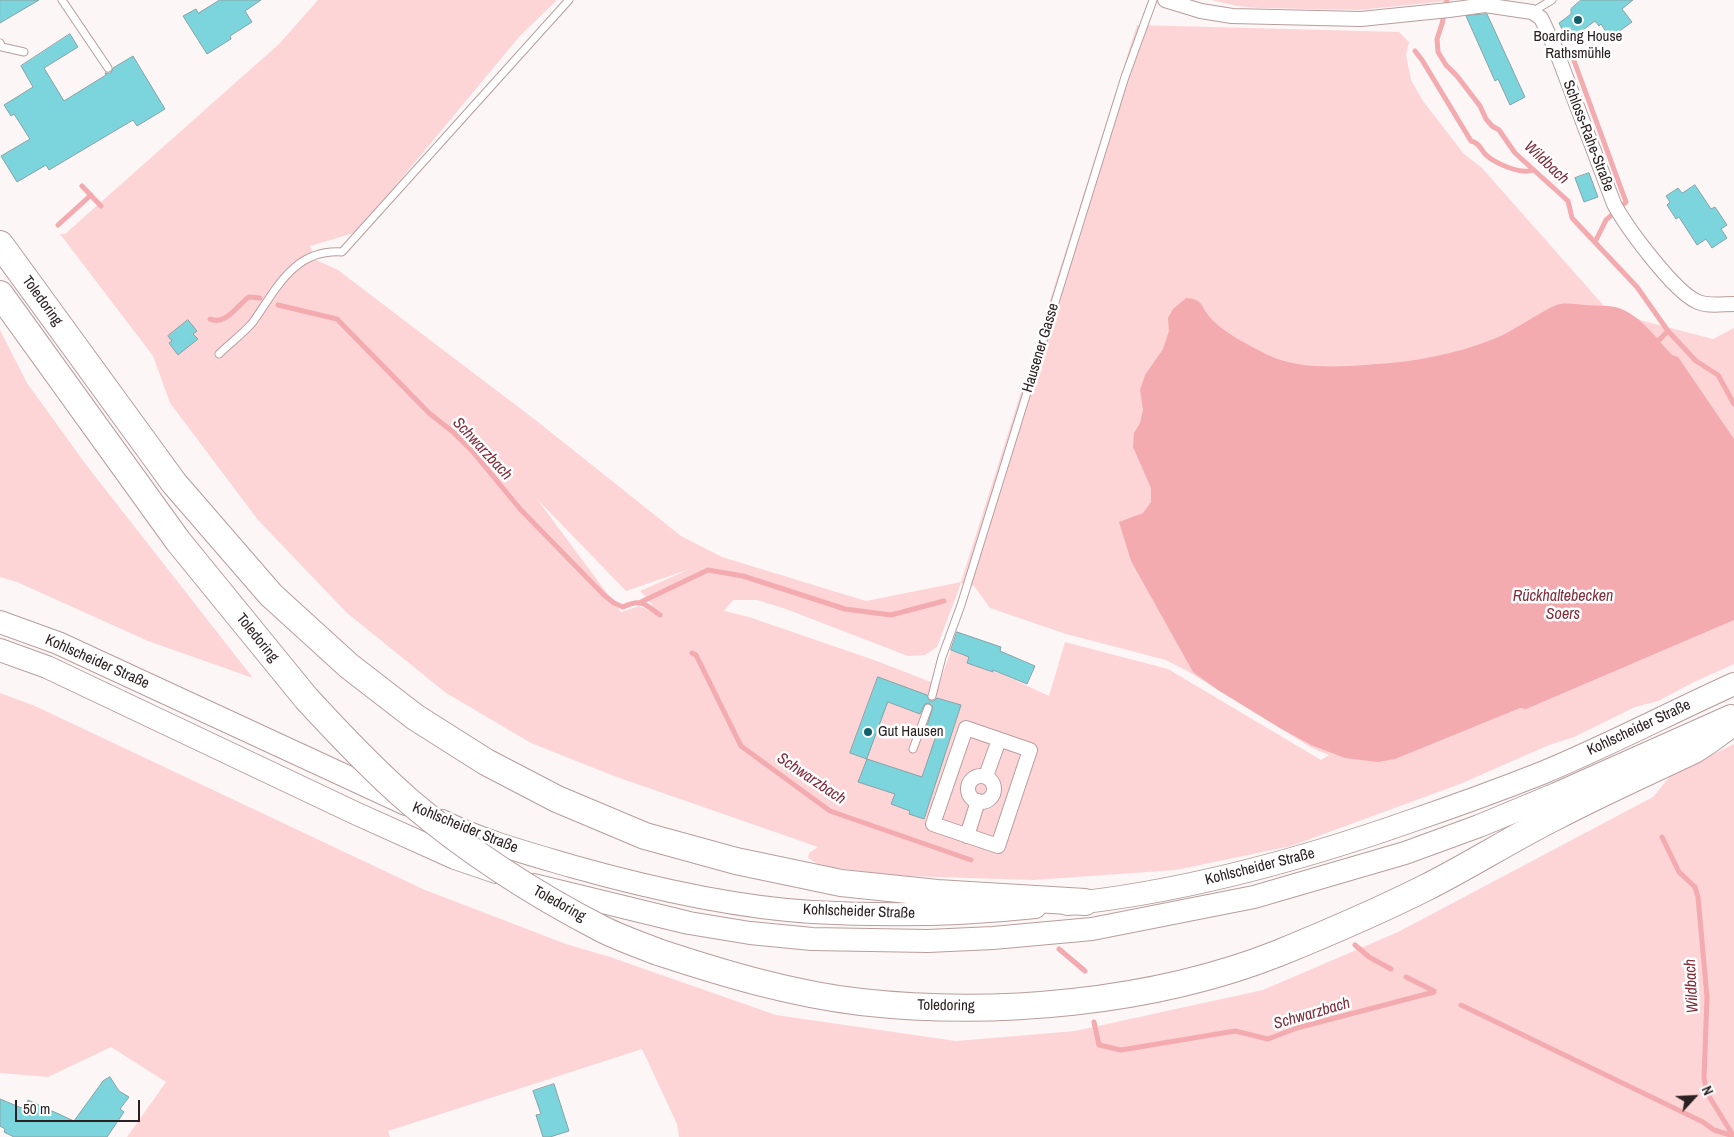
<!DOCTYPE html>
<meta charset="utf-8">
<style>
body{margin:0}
#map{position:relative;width:1734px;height:1137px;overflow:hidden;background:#fcf6f7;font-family:"Archivo Narrow",sans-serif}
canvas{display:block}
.north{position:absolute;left:1669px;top:1072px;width:50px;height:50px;-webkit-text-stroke:4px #fff;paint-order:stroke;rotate:65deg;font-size:14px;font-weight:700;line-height:20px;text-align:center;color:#2c2122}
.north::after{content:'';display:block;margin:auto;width:18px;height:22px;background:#2c2122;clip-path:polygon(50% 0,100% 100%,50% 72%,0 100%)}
.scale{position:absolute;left:15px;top:1100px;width:125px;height:22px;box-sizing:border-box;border:2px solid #2c2122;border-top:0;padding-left:6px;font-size:15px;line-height:18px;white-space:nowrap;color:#2c2122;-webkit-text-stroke:4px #fff;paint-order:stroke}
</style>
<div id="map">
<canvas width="1734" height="1137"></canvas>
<div class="north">N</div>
<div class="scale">50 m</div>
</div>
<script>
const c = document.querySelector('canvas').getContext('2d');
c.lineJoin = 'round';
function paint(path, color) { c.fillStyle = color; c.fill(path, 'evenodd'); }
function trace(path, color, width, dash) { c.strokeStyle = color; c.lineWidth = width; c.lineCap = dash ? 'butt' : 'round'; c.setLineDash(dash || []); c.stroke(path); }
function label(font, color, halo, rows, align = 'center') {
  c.font = font + ' "Archivo Narrow",sans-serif'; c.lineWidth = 5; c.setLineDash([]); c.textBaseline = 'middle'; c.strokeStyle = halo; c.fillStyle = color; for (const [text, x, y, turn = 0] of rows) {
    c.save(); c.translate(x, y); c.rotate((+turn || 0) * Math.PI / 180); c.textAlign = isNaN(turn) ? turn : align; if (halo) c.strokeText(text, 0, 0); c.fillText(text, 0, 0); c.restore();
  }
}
const green = new Path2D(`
 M318 0H557L519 37 357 232 310 246 316 260 338 270 538 422 681 536 722 557 866 601 961 582 1137 25 1399 32 1409 42 1406 55 1411 80 1423 101 1464 154 1482 168 1604 306 1615 307 1640 320 1713 339 1734 328V664L1694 682 1658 701 1635 707 1574 737 1549 745 1460 784 1291 846 1176 870 1034 880 902 876 821 866 808 858 809 853 818 847 614 776 531 743 446 693 347 613 258 520 170 403 153 356 60 234H65L279 44ZM537 499 626 591 690 569 640 591 646 597 659 614 639 606 621 612ZM961 583 974 586 990 608 1066 634 1166 660 1189 672 1312 748 1329 755 1321 760 1168 669 1065 642 1049 696 1002 674 967 663 969 657 951 650 939 685 874 660 749 617 724 611 733 600H757L786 609 908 656 925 655 937 647Z
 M1211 0H1456L1360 10 1259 8 1237 6Z
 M0 330 27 383 87 466 253 678 148 641 17 582 0 577Z
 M0 693 35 706 425 890 566 944 610 957 776 1015 956 1041 1075 1031 1263 990 1398 932 1653 797 1671 775 1734 744V1137H679L677 1124 642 1049 388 1131 390 1137H127L166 1082 111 1047 48 1077 0 1073Z`);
const water = new Path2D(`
 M1186 298C1202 299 1200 304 1208 315 1220 331 1250 346 1268 355 1298 370 1342 367 1376 364 1414 362 1455 354 1491 340 1513 332 1533 316 1554 306 1562 302 1575 304 1584 305 1594 306 1605 305 1615 307 1639 313 1655 337 1672 355L1678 357 1734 439V620L1526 709 1520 708 1395 759 1378 762 1345 758 1311 745 1280 728 1218 690 1193 672 1131 561 1119 522 1143 513 1151 502V488L1133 447 1134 433 1140 423 1143 410 1140 390 1145 375 1163 349 1169 331 1168 318 1173 309Z`);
const stream = new Path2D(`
 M1447 0 1442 24 1437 39 1438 52 1446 65 1457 76 1480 106 1486 119 1492 126 1499 130 1515 153 1568 201 1572 218 1637 287 1668 331 1696 361 1718 375 1734 404
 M1415 51 1422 60 1471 141C1479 143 1480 148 1485 154 1494 163 1521 175 1533 170
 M1573 58 1626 202 1606 220 1595 242
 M82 186 101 206
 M58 225 91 195
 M278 305 337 319 429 413 453 432 473 452 521 510 604 595 614 603 623 607C641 598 645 604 660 615
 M210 319C226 326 237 305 249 297L260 298
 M1655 344 1668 331
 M641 602 708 570 743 576 845 609 891 615 944 601
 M692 653 696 655 741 746 830 811 971 860
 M1662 837 1679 872 1695 887 1698 897 1707 997 1704 1078 1707 1093 1734 1137
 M1355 945 1369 957 1391 969
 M1059 949 1085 971
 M1406 977 1434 991
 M1461 1005 1703 1122 1714 1130 1733 1136
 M1094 1022 1099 1045 1121 1050 1235 1031 1268 1039 1297 1028 1434 992`);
const building = new Path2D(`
 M0 0H39L0 23Z
 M220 0H261L245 11 252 22 230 36 231 39 207 54 183 16 196 9 198 13Z
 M1581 0H1633L1622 9 1632 22 1610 38 1601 24 1599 26 1595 21 1568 41 1559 23 1571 14V9Z
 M1487 14 1525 97 1510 105 1498 79 1495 81 1466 16Z
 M70 34 78 47 44 68 64 101 106 75 105 73H111L113 68 133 56 165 109 137 126 133 120 49 170 46 165 17 182 1 156 30 139 14 114 11 116 4 105 33 87 21 66Z
 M1589 173 1598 197 1584 202 1575 178Z
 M1695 185 1711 209 1715 207 1727 225 1721 229 1727 238 1712 248 1706 239 1697 245 1679 217 1676 219 1667 205 1670 202 1666 196 1678 188 1682 193Z
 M188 320 197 331 193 334 198 339 178 355 169 343 172 341 168 336Z
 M957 632 1001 647 1000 651 1035 666 1027 684 993 670V672L967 663 969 657 951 650Z
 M878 677 927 695 930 701H934L937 698 961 705 924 819 909 814 910 811 891 804 895 794 858 782 867 759 850 753ZM888 702 920 714 925 704 929 703 933 707 926 729 937 733 922 777 867 759Z
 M110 1077 119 1091 129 1097 120 1109 124 1112 107 1137H14L4 1132 5 1129 0 1126V1099L24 1109 28 1100 74 1121 103 1081Z
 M554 1084 569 1131 550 1137H543L536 1115 541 1114 533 1091Z`);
const lane = new Path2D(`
 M62 0 108 68
 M1532 12 1552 0
 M0 43 2 47 24 52
 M219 354C230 343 244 333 253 322 277 288 294 249 342 252L569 0
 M932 696 942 657 961 605 1125 77 1153 0
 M913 749 928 708`);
const street = new Path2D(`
 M1165 0 1201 11 1232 16 1361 19 1449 10 1485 5 1532 12 1541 18 1555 48 1614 204C1627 228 1673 290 1696 301 1707 307 1722 304 1734 304
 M966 728 1030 750 998 846 933 824Z
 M986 776 999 740
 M968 789a13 13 0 1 1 26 0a13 13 0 1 1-26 0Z
 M967 836 978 801`);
const primary = new Path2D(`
 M0 622 58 643 406 804
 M0 650 47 667 355 813 455 858 496 872
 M442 821C482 841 527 853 571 866 649 888 731 907 812 912 886 916 961 915 1035 907
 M533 885 689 923 750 933 812 939 928 941 993 938 1092 929 1254 897 1405 853 1479 826 1556 794 1731 716
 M1067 904C1184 892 1300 860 1411 821 1455 806 1499 790 1542 773 1607 746 1670 713 1734 684`);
const highway = new Path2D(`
 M0 244 174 483 271 595 349 666 415 717 486 762 557 799 645 836 736 861 841 883 937 893 1085 902
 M0 294 178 541 306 698
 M658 952C725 974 792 994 861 1002 995 1017 1153 1003 1279 953 1328 933 1377 912 1425 888 1469 866 1511 839 1555 817 1601 793 1648 772 1694 750L1708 741 1734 722`);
const highwayBridge = new Path2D(`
 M306 698C339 734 373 770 410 802 469 852 534 894 602 929 620 938 640 945 658 952`);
const markers = [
 [1578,20,5,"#106168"],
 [868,732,5,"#106168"]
];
const poiNames = [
 ["Boarding House",1578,37],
 ["Rathsmühle",1578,54],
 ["Gut Hausen",878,732,"left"]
];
const streetNames = [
 ["Schloss-Rahe-Straße",1588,136,69],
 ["Toledoring",42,301,54],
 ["Hausener Gasse",1041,348,-73],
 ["Toledoring",257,638,51],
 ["Kohlscheider Straße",97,662,24],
 ["Kohlscheider Straße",1639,728,-25],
 ["Kohlscheider Straße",465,828,22],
 ["Kohlscheider Straße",1260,867,-14],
 ["Toledoring",559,904,29],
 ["Kohlscheider Straße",859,912,2],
 ["Toledoring",946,1006,1]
];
const waterNames = [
 ["Wildbach",1546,163,43],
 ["Schwarzbach",482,449,47],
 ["Rückhaltebecken",1563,597],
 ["Soers",1563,615],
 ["Schwarzbach",811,779,34],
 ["Wildbach",1692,986,-93],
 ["Schwarzbach",1312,1014,-16]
];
paint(green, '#fdd5d7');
paint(water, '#f3abaf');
trace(stream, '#f3abaf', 5);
paint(building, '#7cd4dd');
trace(building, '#87a3a6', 1);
trace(lane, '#b89d9e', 9);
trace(street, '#b89d9e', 16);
trace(primary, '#b89d9e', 24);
trace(highway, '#b89d9e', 28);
trace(lane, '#fff', 7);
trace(street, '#fff', 14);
trace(primary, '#fff', 22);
trace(highway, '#fff', 26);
trace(highwayBridge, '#b89d9e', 28, []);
trace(highwayBridge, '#fff', 26);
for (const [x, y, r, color] of markers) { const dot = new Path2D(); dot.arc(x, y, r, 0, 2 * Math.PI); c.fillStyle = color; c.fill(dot); trace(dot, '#fff', 2); }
label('15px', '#2c2122', '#fff', poiNames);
label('15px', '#2c2122', '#fff', streetNames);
label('italic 16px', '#812d3a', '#fff', waterNames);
</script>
